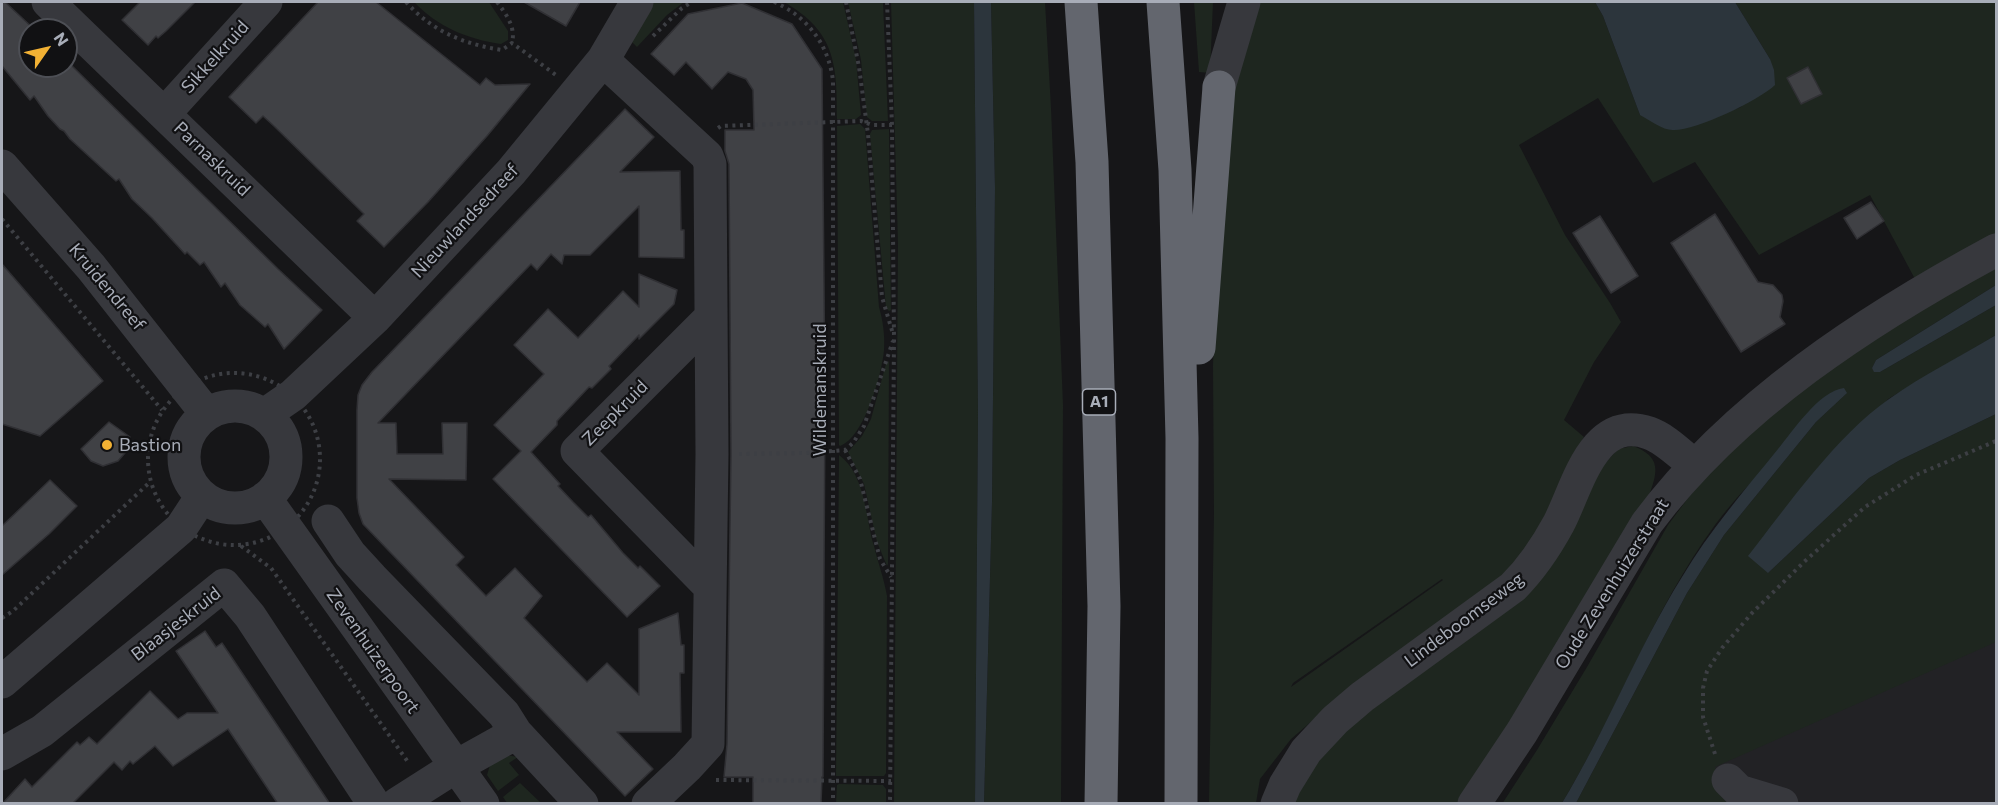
<!DOCTYPE html>
<style>
body{margin:0}
#map{position:relative;width:1998px;height:805px;overflow:hidden;background:#161618;font-family:Commissioner,sans-serif}
canvas{display:block}
.frame{position:absolute;inset:0;border:3px solid #a8adb8;pointer-events:none}
.north{position:absolute;left:18px;top:18px;width:60px;height:60px;box-sizing:border-box;background:#111113;border:2px solid #4d4f55;border-radius:50%;rotate:56deg;font-size:16px;font-weight:700;line-height:24px;text-align:center;color:#a8adb8}
.north::after{content:'';display:block;margin:auto;width:21px;height:27px;background:#f2b134;clip-path:polygon(50% 0,100% 100%,50% 72%,0 100%)}
</style>
<div id="map">
<canvas width="1998" height="805"></canvas>
<div class="frame"></div>
<div class="north">N</div>
</div>
<script>
const c = document.querySelector('canvas').getContext('2d');
c.lineJoin = 'round';
function paint(path, color) { c.fillStyle = color; c.fill(path, 'evenodd'); }
function trace(path, color, width, dash) { c.strokeStyle = color; c.lineWidth = width; c.lineCap = dash ? 'butt' : 'round'; c.setLineDash(dash || []); c.stroke(path); }
function label(font, color, halo, rows, align = 'center') {
  c.font = font + ' Commissioner,sans-serif'; c.lineWidth = 4.5; c.setLineDash([]); c.textBaseline = 'middle'; c.strokeStyle = halo; c.fillStyle = color; for (const [text, x, y, turn = 0] of rows) {
    c.save(); c.translate(x, y); c.rotate((+turn || 0) * Math.PI / 180); c.textAlign = isNaN(turn) ? turn : align; if (halo) c.strokeText(text, 0, 0); c.fillText(text, 0, 0); c.restore();
  }
}
const built = new Path2D(`
 M1996 612V803L1633 804Z`);
const green = new Path2D(`
 M414 2H489L508 31V40L501 44C467 39 438 27 414 2Z
 M649 2H684L667 15 637 47 628 38Z
 M784 2H843L856 60 861 115 856 119H837C837 65 836 32 784 2Z
 M848 2H883L888 121H872L867 117 861 60Z
 M891 2H974L978 413 975 803H894L898 244Z
 M991 2H1045L1051 108 1063 405 1061 803 984 804 992 502 995 188Z
 M1194 2H1213L1210 73 1199 72Z
 M1252 2H1595L1603 16 1640 115 1722 114 1741 107 1770 59 1735 2H1996V237L1915 279 1870 195 1759 255 1695 162 1653 183 1598 98 1519 145 1565 235 1610 303 1621 322 1594 362 1564 420 1584 437 1538 540 1517 569 1326 709 1291 739 1260 779 1256 803 1209 804 1214 514 1213 366 1218 222 1226 129ZM1442 579 1443 580 1291 687 1293 683Z
 M860 124 865 129 879 307C883 321 885 335 884 350 882 374 864 438 840 446L839 445 837 126Z
 M889 129 891 310 889 311 886 308 870 134 872 130Z
 M1996 267V285L1876 360 1872 368 1880 372 1996 305V335L1888 399 1768 573 1869 478 1900 460 1996 414V642L1715 767 1730 803H1576L1687 593 1724 535 1816 422 1847 393C1802 435 1752 475 1715 525 1652 611 1617 713 1562 803L1502 804 1537 750 1587 667 1668 525 1706 474 1757 423 1887 329Z
 M889 361 888 564 887 566 877 542 864 484 848 452 862 436 871 419 886 364Z
 M1633 446C1662 457 1658 472 1648 498L1462 803 1292 804 1303 780 1335 738 1511 602 1587 483 1618 449Z
 M839 455C866 475 865 517 874 546 878 563 884 578 887 596L886 773 884 776H836Z
 M506 755 518 757 509 763 519 775 498 791 487 775 490 765Z
 M520 783 541 803H507L503 797Z
 M839 784 883 785 886 789V803H836L837 785Z`);
const water = new Path2D(`
 M974 2H991L995 188 992 502 984 804 975 803 978 413Z
 M1595 2H1735L1770 59 1774 70 1775 85C1758 101 1697 130 1674 130 1664 131 1649 120 1640 115L1603 16Z
 M1996 285V305L1880 372H1874L1872 368 1876 360Z
 M1996 335V414L1900 460 1869 478 1768 573 1748 556C1787 506 1837 435 1889 399 1923 375 1961 356 1996 335Z
 M1844 388 1847 393 1816 422 1724 535 1687 593 1576 803H1562C1606 731 1637 649 1682 577 1710 530 1744 491 1778 449 1793 431 1819 391 1844 388Z`);
const building = new Path2D(`
 M2 2H5L35 30H30V66H66V60L278 269 322 310 284 349 268 324 265 327 240 305 225 283 221 287 204 262 200 265 187 252 185 254 152 218 132 199 119 179 116 181 70 139 64 131 60 129 48 116 34 96 30 100 2 66Z
 M140 2H195L166 31 158 38 156 36 148 45 122 20Z
 M318 2H376L480 85 486 78 495 85 530 84 487 136 428 202 384 247 357 221 364 214 275 127 263 116 256 123 229 97Z
 M524 2H580L566 26Z
 M742 3 792 24 822 69 825 394 823 777H822L821 804H753V777H724L727 744 731 454 729 164 725 151V130H754L753 90 746 79 728 72 712 89 686 62 674 75 651 54 688 14Z
 M1808 67 1822 94 1801 104 1787 78Z
 M625 109 654 137 620 172 680 171 681 230H684V258L639 257V206L590 255H564L562 264 551 254 537 270 531 264 378 423H396L397 454H443L442 423H467L466 480 389 479 464 557 456 565 486 596 515 568 542 596 524 618 587 682 607 663 639 695V629L678 613 681 645H684V673H680L681 732H617L653 769 625 796 363 524 359 513 357 498V410L358 395 362 385 372 372Z
 M1871 202 1884 221 1857 239 1844 218Z
 M1715 214 1758 282 1773 285 1782 295 1783 301 1780 317 1785 324 1741 352 1671 243Z
 M1600 216 1638 276 1611 293 1573 233Z
 M2 264 103 381 40 436 2 424Z
 M639 274 677 290 674 304 639 339V335L609 366 611 369 592 388 589 387 557 421V425L531 452 560 484 558 486 573 502 588 517 591 515 623 553 638 568 640 566 660 586 627 617 493 479 521 451 494 425 544 374 514 345 548 309 578 338 623 291 639 307Z
 M109 422 130 437 131 446 118 461 103 466 91 461 81 449Z
 M50 480 77 506 49 534 2 575V526Z
 M205 631 216 647 222 643 330 804H278L228 729 173 766 155 746 133 764 130 761 122 770 114 762 72 804H2L25 779 32 787 77 742 80 745 89 737 97 744 150 691 178 719 187 713H218L176 651Z`);
const path = new Path2D(`
 M406 2C432 31 463 44 502 50L512 43 556 75
 M497 2C506 14 516 27 512 43
 M774 2C807 16 829 45 833 81V804
 M846 2 859 67 868 134 882 297 893 334
 M887 2 892 125 894 338 890 804
 M653 36 682 8 692 2
 M718 128 721 126 861 121 872 125H892
 M2 219 162 410
 M148 459a86 86 0 1 1 172 0a86 86 0 1 1-172 0Z
 M845 450 860 479 880 559 891 577
 M739 454 805 453 845 450 853 443 864 426 893 341
 M241 546 271 568 408 762
 M2 618 13 611 150 482
 M1715 754 1703 717V688L1707 671 1722 648 1752 613 1805 561 1865 507 1916 475 1996 441
 M716 780 891 781`);
const minor = new Path2D(`
 M48 2 375 318
 M603 60 707 156 710 164 712 454 708 744 687 767 648 804
 M1219 87 1244 2
 M165 113 266 2
 M2 166 91 267 206 413
 M184 457a51 51 0 1 1 102 0a51 51 0 1 1-102 0Z
 M264 415 293 395 375 318 511 172 603 60 637 2
 M265 498 483 804
 M328 521 350 554 372 578 504 714 516 733 582 804
 M709 586 577 451 710 318
 M2 682 181 528 202 496
 M2 754 42 731 224 585 250 616 374 804
 M1728 780 1739 791 1782 804
 M397 804 455 767 516 733
 M1277 804 1285 785 1306 751 1335 720 1362 697 1513 587C1532 568 1546 547 1559 523 1578 486 1593 414 1649 433 1666 439 1681 455 1694 465
 M1474 804 1522 732 1647 523C1735 405 1868 319 1996 250`);
const highway = new Path2D(`
 M1081 2 1092 162 1104 606 1101 804
 M1163 2 1175 170 1182 438 1181 804
 M1199 348 1219 87`);
const markers = [
 [107,445,6,"#f2b134"]
];
const shields = [
 [1099,402,33]
];
const shieldNames = [
 ["A1",1099,402]
];
const streetNames = [
 ["Sikkelkruid",215,57,-48],
 ["Parnaskruid",212,159,44],
 ["Nieuwlandsedreef",465,221,-47],
 ["Kruidendreef",107,287,50],
 ["Wildemanskruid",820,390,-90],
 ["Zeepkruid",615,413,-45],
 ["Oude Zevenhuizerstraat",1612,584,-58],
 ["Lindeboomseweg",1464,620,-37],
 ["Blaasjeskruid",176,624,-38],
 ["Zevenhuizerpoort",373,651,55]
];
const poiNames = [
 ["Bastion",119,445]
];
paint(built, '#222225');
paint(green, '#1e261f');
paint(water, '#2c353c');
paint(building, '#404145');
trace(building, '#303034', 1.5);
trace(path, '#3d3f44', 4, [3, 4.5]);
trace(minor, '#37383d', 33);
trace(highway, '#63666e', 33);
for (const [x, y, r, color] of markers) { const dot = new Path2D(); dot.arc(x, y, r, 0, 2 * Math.PI); c.fillStyle = color; c.fill(dot); trace(dot, '#111113', 2); }
for (const [x, y, w] of shields) { const box = new Path2D(); box.roundRect(x - w / 2, y - 13, w, 26, 4.5); c.fillStyle = '#111113'; c.fill(box); trace(box, '#a8adb8', 1.5); }
label('bold 16px', '#a8adb8', null, shieldNames);
label('18px', '#a8adb8', '#111113', streetNames);
label('18px', '#a8adb8', '#111113', poiNames, 'left');
</script>
